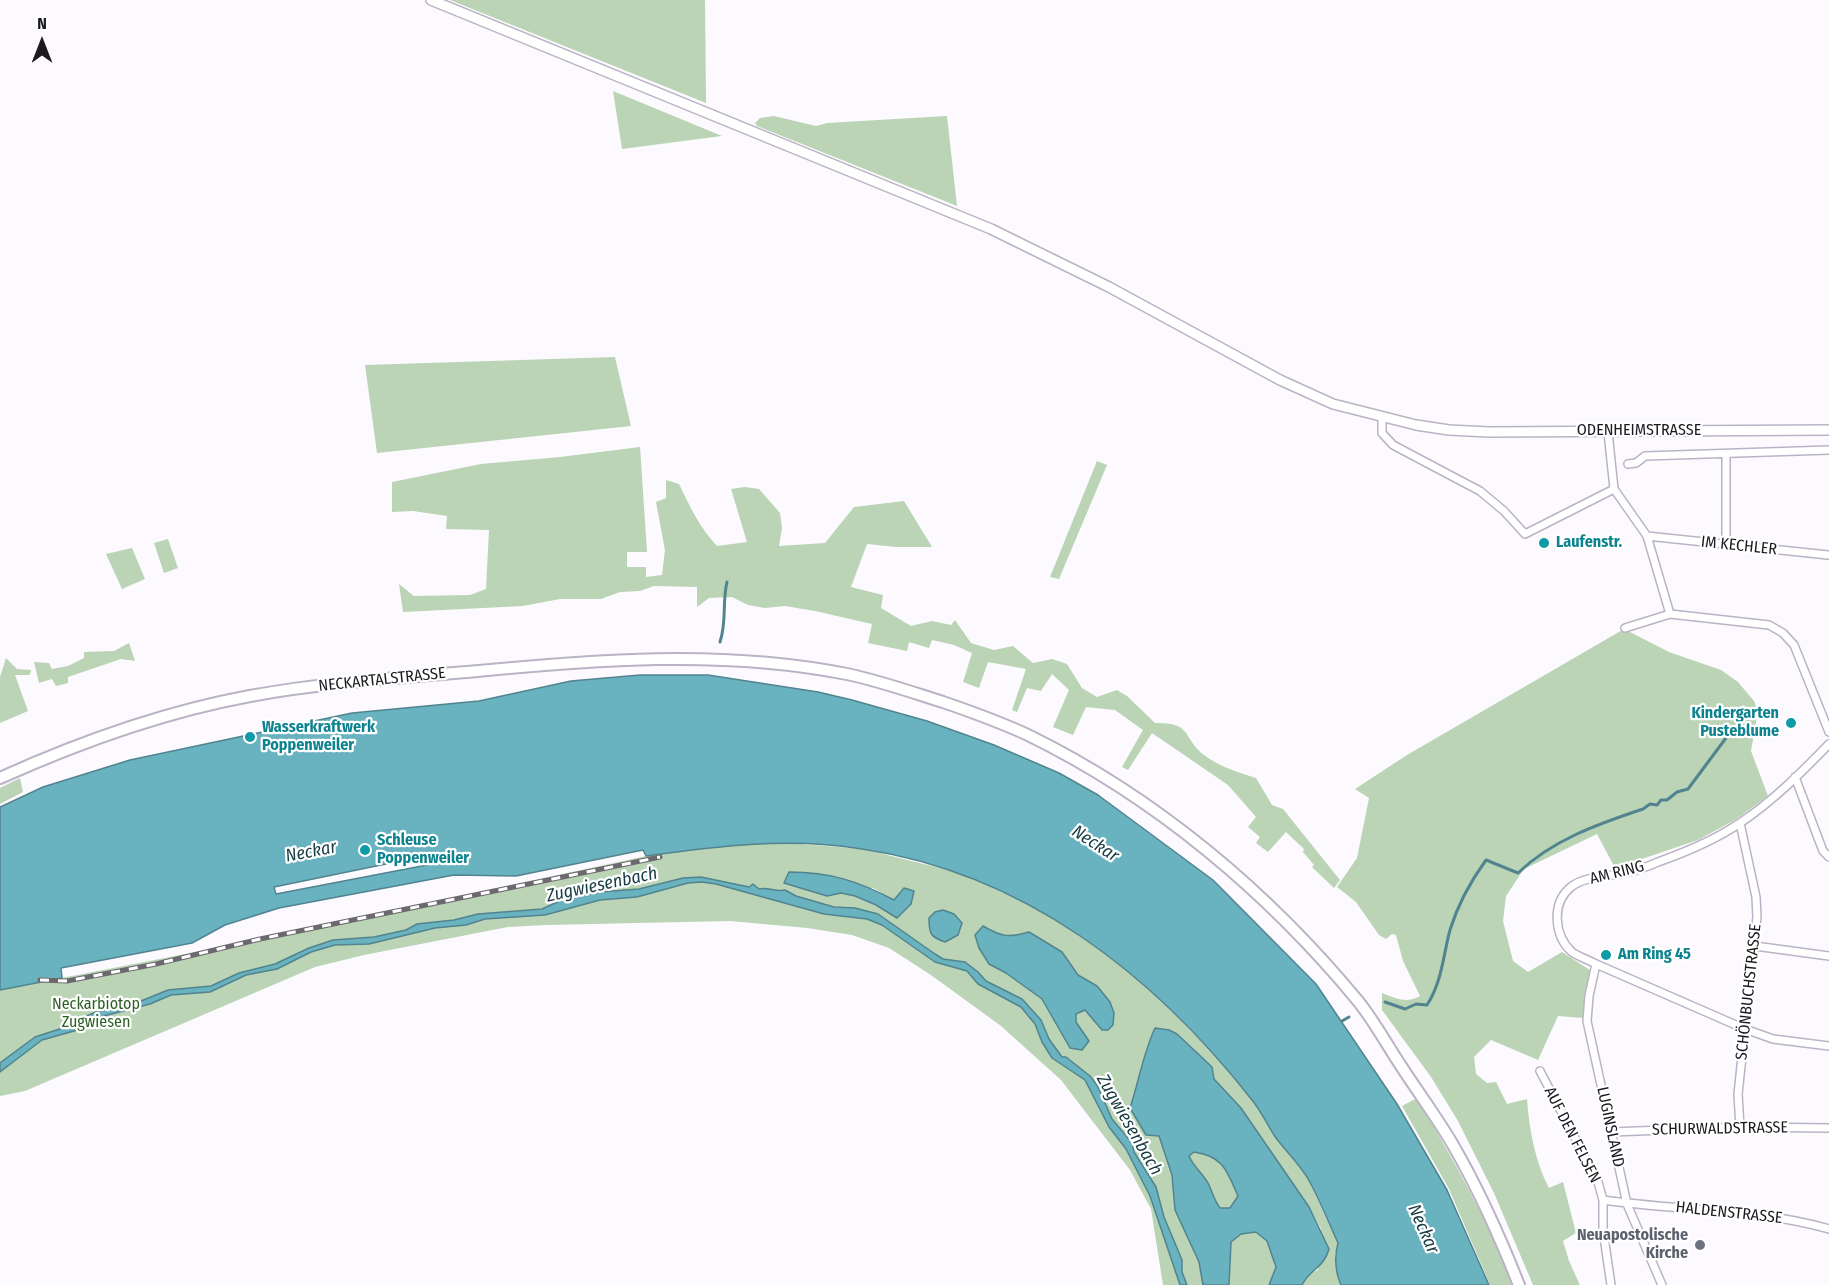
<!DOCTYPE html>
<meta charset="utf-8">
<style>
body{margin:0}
#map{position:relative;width:1829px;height:1285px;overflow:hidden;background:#fcfafe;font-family:"Fira Sans Condensed",sans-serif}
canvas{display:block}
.north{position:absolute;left:12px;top:12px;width:60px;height:60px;-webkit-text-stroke:4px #fff;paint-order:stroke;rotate:0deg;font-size:16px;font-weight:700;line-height:24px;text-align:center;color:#1c191f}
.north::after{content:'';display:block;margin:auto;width:21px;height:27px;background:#1c191f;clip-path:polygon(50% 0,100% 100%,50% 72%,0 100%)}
</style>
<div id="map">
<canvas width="1829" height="1285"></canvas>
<div class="north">N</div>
</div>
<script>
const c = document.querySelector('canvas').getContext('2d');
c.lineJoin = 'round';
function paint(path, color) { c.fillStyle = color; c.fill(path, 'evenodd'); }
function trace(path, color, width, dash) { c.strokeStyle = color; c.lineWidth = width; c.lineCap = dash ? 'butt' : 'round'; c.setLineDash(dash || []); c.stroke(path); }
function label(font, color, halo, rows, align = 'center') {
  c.font = font + ' "Fira Sans Condensed",sans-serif'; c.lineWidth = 4.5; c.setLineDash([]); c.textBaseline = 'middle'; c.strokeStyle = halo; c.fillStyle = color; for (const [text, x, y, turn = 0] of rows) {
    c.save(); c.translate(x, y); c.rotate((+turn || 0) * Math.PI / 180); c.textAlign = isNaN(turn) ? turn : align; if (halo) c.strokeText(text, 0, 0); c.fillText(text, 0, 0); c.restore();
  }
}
const green = new Path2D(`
 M450 0H705L706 103Z
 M613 91 722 136 622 149Z
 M774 116 816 126 827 123 947 116 957 206 757 126 755 123 760 118Z
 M615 357 631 426 377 453 365 365Z
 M640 447 647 552H627V567H646V577L662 575 665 550 656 502 666 498V480L679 484C690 507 700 528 717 546L747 542 731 489 745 487 759 489 780 513 782 528 779 546 825 543 854 507 904 501 932 547H896L867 544 851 587 883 595 881 608 911 626 932 621 951 625 955 620 971 643 994 650 1013 646 1033 663 1052 659 1067 664 1082 688 1097 697 1117 690 1127 696 1155 723C1193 722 1182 738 1204 755 1220 767 1237 772 1256 778L1272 805 1283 809 1340 880 1334 888 1312 867 1314 865 1303 852 1304 849 1286 832 1268 852 1256 843 1260 837 1248 827 1256 817 1228 785 1152 733 1128 770 1122 767 1143 730 1115 710 1086 707 1073 735 1053 727 1069 690 1052 674 1041 691 1027 688 1017 712 1012 710 1026 669 988 662 979 688 963 682 972 653 954 645 932 640 929 648 909 642 907 651 868 643 872 624 815 611 785 606 765 608 748 605 732 597 709 598 697 607V587L654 586 640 591 620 592 601 599H560L523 606 403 612 399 584 414 596 470 595 486 589 489 530 446 529 447 516 413 511 392 512V482L481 464 560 457Z
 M1097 461 1107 465 1059 579 1050 577Z
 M168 539 178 568 164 573 154 543Z
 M132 548 145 579 122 589 106 554Z
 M1624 629 1669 652 1721 670 1738 682 1754 701 1758 711 1751 751 1768 796 1735 820 1698 840 1615 868 1597 834 1524 869 1506 896 1503 921 1513 961 1528 972 1562 952 1593 972 1583 1018 1558 1016 1538 1060 1491 1040 1474 1057 1476 1074 1487 1083 1496 1082 1507 1104 1527 1099C1529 1128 1535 1162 1549 1188L1563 1182 1576 1233 1563 1241 1569 1261 1580 1285H1533L1494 1193 1458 1121 1431 1077 1382 1010V993C1395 998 1406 1004 1420 996L1403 961 1396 935 1392 934 1386 939 1379 935 1356 902 1337 887 1357 858 1369 798 1355 789 1407 755Z
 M129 643 135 661 121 659 68 677V683L56 686 52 679 39 683 34 662 49 663 52 669 68 666 84 658V652L114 651Z
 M6 658 17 669 31 670 30 675H15L28 711 0 723V677Z
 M20 778 23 792 0 804V788Z
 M776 842 863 849 956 872 1040 909 1078 933 1114 959 1166 1005 1222 1063 1254 1102 1275 1137 1307 1177 1338 1243C1333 1258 1335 1271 1341 1285H1302L1309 1273 1318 1270 1321 1229 1309 1207 1263 1139 1241 1108 1214 1079 1212 1067 1139 1080 1130 1108 1159 1136 1172 1175 1175 1210 1199 1262 1203 1285H1163L1151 1209 1130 1170 1061 1080 1001 1026 931 975 889 948 852 935 807 928 730 921 546 925 508 927 364 955 315 967 25 1091 0 1096V990L252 941 646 856 720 846ZM873 888 894 900 897 918C879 907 862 897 841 893ZM983 926C1002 937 1008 938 1029 932L1062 952 1078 975 1097 986 1102 1030 1085 1010 1075 1014 1076 1022 1088 1041 1064 1036 1042 999 1006 973 989 964Z
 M1417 1098C1453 1159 1487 1219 1513 1285H1490L1449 1189 1402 1106Z
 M1194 1152C1224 1157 1226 1170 1238 1196L1230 1208H1220C1214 1200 1213 1194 1209 1185 1204 1174 1194 1167 1189 1156Z
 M1256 1232 1267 1241 1276 1267 1269 1285H1229L1231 1242 1241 1234Z`);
const water = new Path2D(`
 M640 675H708L818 692 852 700 927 721 994 745 1059 773 1098 795 1213 880 1316 984 1397 1104 1447 1190 1489 1285H1341C1335 1271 1334 1258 1338 1243 1328 1221 1319 1198 1307 1177 1298 1163 1286 1151 1276 1138 1268 1126 1261 1111 1252 1100 1153 974 1024 873 862 849 789 837 718 846 646 856L643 850 516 876 454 875 279 908 225 925 192 943 61 968 62 978 0 990V807L43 787 130 760 352 713 479 701 571 681ZM425 856 427 865 276 894 274 887Z
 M789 872C830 872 858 881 894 900L904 888 914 891 911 904 897 918 876 905 855 896 841 893 827 896 784 883Z
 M701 877 749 887 753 884 759 889C769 887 775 892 785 890L796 896 834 907 855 908 878 914 935 954 943 959 965 962 978 972 986 981 1022 999 1041 1020 1049 1039 1062 1057H1066L1090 1076 1097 1085 1112 1119 1132 1143 1134 1152 1156 1187 1164 1217 1182 1260V1272L1187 1285H1180L1150 1196 1126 1149 1109 1127 1085 1080 1052 1058 1042 1042 1035 1024 1021 1007 978 984 967 971 935 962 882 925 867 919 824 914 716 884 702 882 688 883 637 897 600 900 545 915 485 919 466 925 435 928 369 944 335 945 311 952 277 969 246 975 210 992 171 995 150 1004 100 1017 81 1029 42 1040 0 1072V1063L35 1037 75 1024 82 1018 96 1012 141 1001 168 990 211 986 239 973 275 964 309 948 333 940 374 937 406 930 417 924 454 920 478 914 542 909 564 899 600 892 639 889 683 878Z
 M943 910 954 914 962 923 958 935 945 942C930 937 929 933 929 918L935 912Z
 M983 926C1002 937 1008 938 1029 932L1062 952 1078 975 1097 986 1110 1002 1114 1013 1113 1025 1108 1030H1102L1085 1010 1076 1014V1022L1089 1041 1082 1050 1070 1048 1042 999 1006 973 989 964 979 948 975 935Z
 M1155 1028 1169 1030 1177 1034 1212 1067 1214 1079 1241 1108 1309 1207 1329 1249C1324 1268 1310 1269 1302 1285H1269L1276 1267 1267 1241 1256 1232 1241 1234 1231 1242 1229 1285H1203L1199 1262 1175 1210 1172 1175 1159 1136 1146 1135 1130 1108C1139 1081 1143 1054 1155 1028ZM1194 1152C1223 1156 1227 1171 1238 1196L1230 1208H1220C1214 1200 1213 1194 1209 1185 1204 1174 1194 1168 1189 1156Z`);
const stream = new Path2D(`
 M720 642C727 621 722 602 727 582
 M1385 1002 1405 1009 1416 1004 1427 1005C1442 982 1443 956 1450 930 1458 904 1470 882 1486 860L1518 873C1552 840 1598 824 1643 809L1650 804 1657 805 1661 800H1667L1677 792 1688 789 1726 738 1752 711
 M1342 1021 1349 1017`);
const minor = new Path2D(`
 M1382 418V433L1393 445 1480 491 1504 511 1525 534 1614 489
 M1608 432 1614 489 1647 536 1670 614
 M1628 464 1636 463 1645 456 1829 450
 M1647 536 1828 555
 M1726 544V454
 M1625 628 1670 614 1769 625 1783 633 1794 645 1829 732
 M1829 744C1802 772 1773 801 1740 823 1715 840 1686 852 1658 862 1647 867 1635 871 1623 873 1608 877 1584 876 1571 887 1551 903 1554 936 1572 952 1579 957 1589 960 1596 964L1745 1029 1773 1039 1829 1046
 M1795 777 1823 851 1829 857
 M1755 946 1829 956
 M1596 964 1589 996 1587 1021 1627 1204 1662 1285
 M1540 1071 1598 1182 1603 1200V1230L1611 1285
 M1740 1127 1738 1094 1757 917 1756 897 1740 823
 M1612 1132 1740 1127 1829 1128
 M1603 1200C1679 1211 1755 1208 1829 1229`);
const tertiary = new Path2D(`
 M431 0 991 229 1109 287 1280 380 1333 404 1416 425 1449 430 1489 432 1829 430`);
const secondary = new Path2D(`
 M0 778C80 742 163 712 250 696 321 683 394 678 467 672 593 660 721 649 847 674 880 681 911 692 943 702 972 712 1000 722 1028 735 1155 797 1268 892 1358 1001 1375 1022 1388 1047 1403 1069 1420 1095 1438 1119 1453 1145 1479 1190 1500 1237 1519 1285`);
const rail = new Path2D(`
 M40 980 67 981 156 964 260 939 660 857`);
const markers = [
 [1544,543,6,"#0f9aa8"],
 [1791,723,6,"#0f9aa8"],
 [250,737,6,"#0f9aa8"],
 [365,850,6,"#0f9aa8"],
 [1606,955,6,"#0f9aa8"],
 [1700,1245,6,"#6b7280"]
];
const streetNames = [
 ["ODENHEIMSTRASSE",1639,431],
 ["IM KECHLER",1739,546,6],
 ["NECKARTALSTRASSE",382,680,-6],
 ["AM RING",1617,873,-14],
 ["SCHÖNBUCHSTRASSE",1749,992,-84],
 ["LUGINSLAND",1610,1127,78],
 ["SCHURWALDSTRASSE",1720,1129,-1],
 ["AUF DEN FELSEN",1572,1135,63],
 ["HALDENSTRASSE",1729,1213,6]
];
const cultureNames = [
 ["Laufenstr.",1556,543],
 ["Kindergarten",1779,714,"right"],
 ["Pusteblume",1779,732,"right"],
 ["Wasserkraftwerk",262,728],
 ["Poppenweiler",262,746],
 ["Schleuse",377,841],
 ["Poppenweiler",377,859],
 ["Am Ring 45",1618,955]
];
const parkNames = [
 ["Neckarbiotop",96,1005],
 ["Zugwiesen",96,1023]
];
const worshipNames = [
 ["Neuapostolische",1688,1236],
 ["Kirche",1688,1254]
];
const waterNames = [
 ["Neckar",1095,844,33],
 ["Neckar",311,852,-11],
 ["Zugwiesenbach",602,885,-12],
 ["Zugwiesenbach",1129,1125,60],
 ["Neckar",1423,1229,66]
];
paint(green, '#bad4b5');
paint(water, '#69b2bf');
trace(water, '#52848f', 1.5);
trace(stream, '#52848f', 3);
trace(minor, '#bbb3c5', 10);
trace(tertiary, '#bbb3c5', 12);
trace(secondary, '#bbb3c5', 14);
trace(minor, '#fff', 7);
trace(tertiary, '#fff', 9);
trace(secondary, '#fff', 10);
trace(rail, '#6b686e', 5);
trace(rail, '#fff', 3, [9]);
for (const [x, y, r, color] of markers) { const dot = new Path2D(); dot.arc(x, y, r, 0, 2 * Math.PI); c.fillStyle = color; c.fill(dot); trace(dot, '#fff', 2); }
label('16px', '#1c191f', '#fff', streetNames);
label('bold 16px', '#0d838f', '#fff', cultureNames, 'left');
label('16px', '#2c5f24', '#fff', parkNames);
label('bold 16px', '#5b616d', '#fff', worshipNames, 'right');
label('italic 18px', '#183c42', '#fff', waterNames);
</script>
